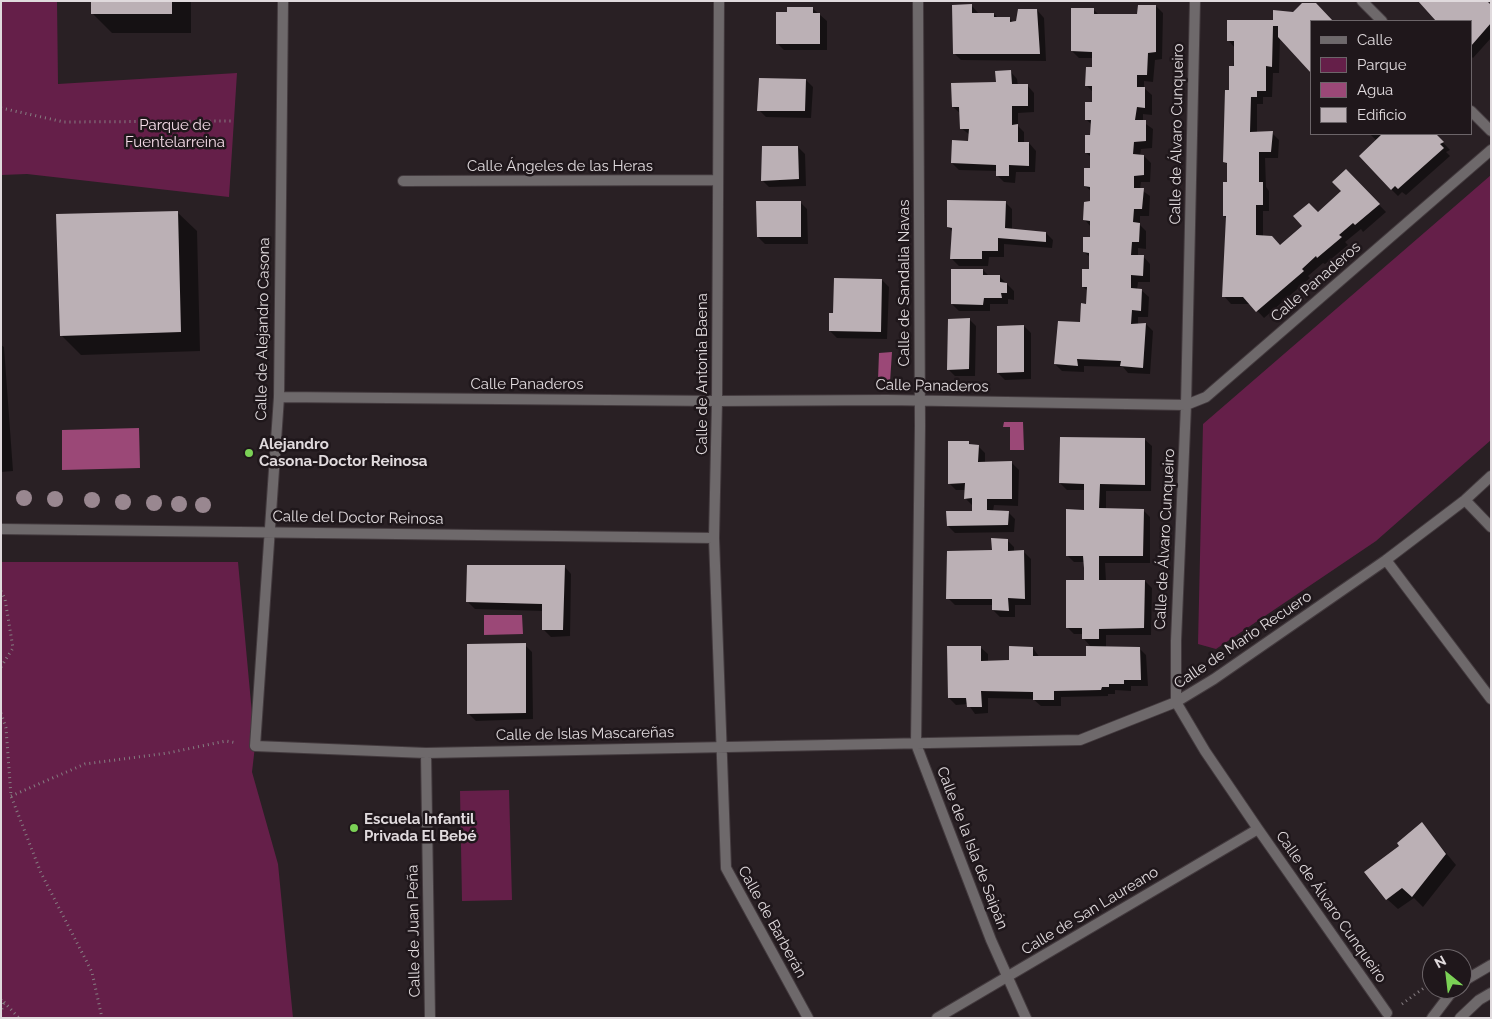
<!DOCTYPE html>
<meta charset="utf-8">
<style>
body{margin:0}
#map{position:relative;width:1492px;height:1019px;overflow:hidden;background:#292024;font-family:Raleway,sans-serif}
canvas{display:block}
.frame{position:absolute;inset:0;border:2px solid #e0dadd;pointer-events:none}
.legend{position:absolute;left:1310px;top:20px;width:162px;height:115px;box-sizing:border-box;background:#1f171b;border:1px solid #6c6569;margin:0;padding:6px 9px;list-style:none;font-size:15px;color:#e0dadd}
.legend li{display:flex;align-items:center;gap:10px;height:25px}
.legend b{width:25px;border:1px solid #6c6569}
.north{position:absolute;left:1422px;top:949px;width:50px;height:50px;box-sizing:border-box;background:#1f171b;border:1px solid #6c6569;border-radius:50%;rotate:331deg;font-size:14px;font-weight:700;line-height:20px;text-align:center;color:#e0dadd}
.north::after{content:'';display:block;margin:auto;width:18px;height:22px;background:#7bd156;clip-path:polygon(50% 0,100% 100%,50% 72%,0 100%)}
</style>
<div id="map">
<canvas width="1492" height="1019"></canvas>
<div class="frame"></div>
<ul class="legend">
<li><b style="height:6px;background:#6e696b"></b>Calle</li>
<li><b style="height:14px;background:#651f49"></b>Parque</li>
<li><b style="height:14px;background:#9b4877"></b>Agua</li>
<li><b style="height:14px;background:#bbb0b5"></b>Edificio</li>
</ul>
<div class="north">N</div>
</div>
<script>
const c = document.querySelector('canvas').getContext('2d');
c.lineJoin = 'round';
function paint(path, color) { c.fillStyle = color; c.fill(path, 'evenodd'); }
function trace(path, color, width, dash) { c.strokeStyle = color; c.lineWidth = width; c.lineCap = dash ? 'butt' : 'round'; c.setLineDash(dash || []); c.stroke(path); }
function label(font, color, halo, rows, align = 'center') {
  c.font = font + ' Raleway,sans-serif'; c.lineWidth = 5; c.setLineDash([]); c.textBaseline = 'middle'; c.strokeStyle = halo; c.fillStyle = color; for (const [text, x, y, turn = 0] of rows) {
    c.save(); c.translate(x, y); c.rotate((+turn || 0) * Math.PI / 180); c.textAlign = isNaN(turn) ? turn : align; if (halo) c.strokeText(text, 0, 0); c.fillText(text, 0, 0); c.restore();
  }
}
const green = new Path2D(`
 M1 1H57L58 84 237 73 229 197 27 174 1 175Z
 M1491 175V440L1376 541 1216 649 1198 644 1203 424Z
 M1 562H238L255 746 252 772 278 864 293 1018H1Z
 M509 790 512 900 462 901 460 791Z`);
const water = new Path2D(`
 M892 352 890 382 878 380 879 353Z
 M1004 422H1023L1024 450H1010V427H1003Z
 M139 428 140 468 62 470V430Z
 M484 615H522L523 634 484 635Z`);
const shadow = new Path2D(`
 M93 1H191V33H112L93 14Z
 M1419 1 1491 6V38L1473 58 1471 56V21H1438Z
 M972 6 979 14H994L998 18H1009L1014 23 1037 10 1044 18 1046 61 961 60 954 53Z
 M1156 6 1163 13 1162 59 1155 60 1153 82 1144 81V88L1152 95V115L1143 114V122L1153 129 1152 148 1141 149 1140 156H1144L1151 163 1150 182H1141L1140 189 1150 196 1149 216H1140V225L1146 231V249L1138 248V256H1143L1150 264V282H1138L1137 290H1141L1149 297 1148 317H1138V325L1146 324 1153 331 1150 374 1128 373 1123 367 1084 366V372L1062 371 1055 364 1081 324 1087 305 1088 291 1083 287 1091 271V258L1084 252 1091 238V227L1085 220 1091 203V191L1085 186 1091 169V157L1086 153 1092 125 1086 119 1093 103V92L1087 86 1093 68V58H1079L1072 51 1094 10 1099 15 1138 16Z
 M812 8 827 21V50H784L777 43 789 13Z
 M1323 11 1332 21H1311L1280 37 1279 73H1273L1272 97H1263V104H1257V133H1272L1279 140 1278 158H1265L1266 187 1269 191V211H1263V236L1280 246 1343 192 1346 171 1386 212 1363 232 1361 229 1345 242 1348 245 1325 264 1323 263 1308 276 1310 278 1264 318 1251 304H1231L1224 296 1227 219 1224 216 1228 183V165L1225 162 1235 48 1228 40 1294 13Z
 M1010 71 1017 79 1018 86 1027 85 1034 93V112L1018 113V126L1024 132V143H1029L1036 151 1035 172H1016L1015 183 1004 182 997 175V171L959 170 952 163 970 142V135L961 128V114L953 107 997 83Z
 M806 80 813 87 811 118 766 117 759 110Z
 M1370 134H1435L1450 150 1446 152 1450 156 1406 195 1402 192 1398 196 1391 189 1377 141Z
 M798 147 805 154 806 186 769 187 762 180Z
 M800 202 807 209 808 244H765L758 237Z
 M1005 202 1012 209V230L1046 233 1053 240 1052 248 1004 244V257H989L988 266H959L952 259 953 232 948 227Z
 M177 212 197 231 200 351 81 355 61 335Z
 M983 270 989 276 1000 277 1014 291V300L1008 299V304H990V311H959L952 304Z
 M836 279 882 280 889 287 887 339 837 338 830 331 835 314Z
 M969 319 976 326 975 376H955L948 369Z
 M1024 326 1031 333V379L1005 380 998 373Z
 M1 345 4 347 13 471 1 472Z
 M1144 439 1152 446 1151 491H1106V510H1143L1150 517V563H1105L1106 581H1145L1152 588 1151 635H1106V648H1139L1146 655 1148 686H1131V691L1115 690V694H1108V696L1061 697V706H1041L1033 699 988 698V713L975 714 968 704 956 705 949 698 980 647 988 654V662L1010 661 1033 648 1040 658 1087 657 1092 648 1084 639V634H1074L1067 627 1085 581V562H1074L1067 555 1085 511V490H1067L1060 483Z
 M968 442 972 446H978L985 453V463H1012L1019 470 1018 506 994 505 993 511 1008 512 1015 519 1014 532 955 533 948 526 973 512V506L966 499V490H956L949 483Z
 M1007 540 1014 547V552H1024L1031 559V605H1015V617H1000L993 610V605H955L948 598Z
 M564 566 571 574 570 636 551 637 544 630 543 611 475 609 468 602Z
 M525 645 532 652 533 719 476 721 469 714Z
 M1422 824 1456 865 1423 907 1414 898 1398 909 1387 899 1401 846Z`);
const building = new Path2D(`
 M91 1H172V14H91Z
 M1418 1H1487L1491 5V23L1471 46V21H1436Z
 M1302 3H1316L1333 21H1311V73L1278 37V26H1273L1272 67 1266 66V91H1257V97H1251L1250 132 1273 131 1271 152H1259V182H1263V205H1256V235L1272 236 1280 245 1302 226 1293 216 1309 203 1318 212 1341 191 1332 182 1346 169 1380 204 1355 225 1353 223 1339 235 1342 237 1317 258 1316 256 1302 269 1304 271 1256 312 1243 297H1222L1226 216H1223V182H1227V163L1223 162 1225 90H1229V66H1234V41H1227V20H1273V10L1293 12Z
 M972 4V13H994V17H1010V22L1016 21 1018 9H1037L1040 54H953L952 5Z
 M1138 5H1156V52L1148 53 1147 75H1137V87H1145V108L1137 107 1135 120H1146V141L1134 142 1133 154 1144 155V175L1134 176V188H1144L1142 209H1134L1133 222 1140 223 1139 242H1132L1131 255H1144L1143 276 1131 275V288L1142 289 1141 311 1132 310 1131 324 1146 323 1143 368 1120 366 1121 361 1077 359 1078 366 1054 364 1058 321 1080 322 1081 303 1086 304 1087 287H1082V269H1089V253L1083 252V237H1090V221L1083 220 1084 202 1090 201V187L1084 186V168H1090V153H1085V135H1090L1091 120H1085V102H1092V86H1085L1086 67H1092V52L1071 51V8H1094V14H1137Z
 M787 7H813V13H820V44H776V12H787Z
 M1011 70 1012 84H1028V106H1012V125L1018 124V142H1029V166L1009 165V176H996V165L951 163 952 140 968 141 969 129H960L959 107H952L951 83 996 82 995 71Z
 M759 78 806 79 805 111H757Z
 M1382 134H1436L1444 142 1440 144 1444 148 1398 189 1395 186 1391 190 1359 156Z
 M762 146H798L799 179 761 181Z
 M947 200 1006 201 1005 228 1046 232V242L998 238V251H982V259H950L952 228 947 227Z
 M756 201H801V237H757Z
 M178 211 181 332 60 336 56 214Z
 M951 269H983V275H1000V282L1007 283V293H1001L1002 298H984L983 305 951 304Z
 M834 278 882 279 881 332 829 331V313H833Z
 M970 318 969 369 947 370 948 319Z
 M1024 325V372L997 373V326Z
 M1060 437 1145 438V485L1100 484 1099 508 1144 509 1143 556H1099V580H1145L1144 628 1099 629V639H1082V628H1066V580H1084V568L1083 556H1066V509L1084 510V484L1059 483Z
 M948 441H969V444L979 445 978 462 1012 461V499H987V510L1009 511 1008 525 947 526 946 511H972V498L964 499 965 483 948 484Z
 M991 538 1008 539V551L1024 550 1025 599 1008 598 1009 611 992 610V599H946L947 551 992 550Z
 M467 565H565L563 630H542V604L466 602Z
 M526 643V713L467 714V644Z
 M947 646H981V661L1009 660V646L1033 647V656H1086V646L1140 647 1141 680H1124V684H1109V687H1102L1101 690 1054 691V700H1033V692L981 691 982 707H967L966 698H948Z
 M1422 822 1446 854 1412 897 1402 888 1386 900 1364 872 1399 846 1397 843Z`);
const path = new Path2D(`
 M1 108 64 122 233 121
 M1 591 5 599 13 648 1 667
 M1 713 6 728 11 796 41 873 92 972 102 1018
 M11 796 85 764 168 753 226 741 237 743
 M1 1000 4 1002 1 1012
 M4 1002 19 1018
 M1402 1004 1432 982`);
const street = new Path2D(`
 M283 1 279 397 255 746 426 753 1080 740 1176 702 1214 679 1386 560 1465 500 1491 476
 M719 1 717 401 714 538 726 868 808 1018
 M918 1 920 426 916 744 991 940 1026 1018
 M1195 1 1186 405 1176 641V702L1205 751 1258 829 1387 1013
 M1362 1 1382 21
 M1471 111 1491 131
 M403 181 717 180
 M279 397 717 401 887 400 1186 405 1206 397 1491 150
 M1465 500 1491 527
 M1 529 714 538
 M1386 560 1491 699
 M426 753 430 1018
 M1462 982 1491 965
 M937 1018 1258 829
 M1432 1018 1454 989
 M1460 1018 1479 1000 1491 993`);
const trees = [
 [24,498],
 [55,499],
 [92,500],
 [123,502],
 [154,503],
 [179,504],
 [203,505]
];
const markers = [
 [249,453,5,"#7bd156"],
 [354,828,5,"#7bd156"]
];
const parkNames = [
 ["Parque de",175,125],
 ["Fuentelarreina",175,142]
];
const streetNames = [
 ["Calle de Álvaro Cunqueiro",1177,134,-89],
 ["Calle Ángeles de las Heras",560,166],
 ["Calle Panaderos",1316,282,-41],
 ["Calle de Sandalia Navas",904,283,-90],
 ["Calle de Alejandro Casona",263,329,-89],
 ["Calle de Antonia Baena",702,374,-90],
 ["Calle Panaderos",527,384],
 ["Calle Panaderos",932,386,1],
 ["Calle del Doctor Reinosa",358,518,1],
 ["Calle de Álvaro Cunqueiro",1165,539,-87],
 ["Calle de Mario Recuero",1243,640,-34],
 ["Calle de Islas Mascareñas",585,734,-1],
 ["Calle de la Isla de Saipán",972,848,69],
 ["Calle de Álvaro Cunqueiro",1331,907,55],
 ["Calle de San Laureano",1090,911,-31],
 ["Calle de Barberán",772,922,61],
 ["Calle de Juan Peña",414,931,-91]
];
const poiNames = [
 ["Alejandro",259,444],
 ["Casona-Doctor Reinosa",259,461],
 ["Escuela Infantil",364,819],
 ["Privada El Bebé",364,836]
];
paint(green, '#651f49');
paint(water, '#9b4877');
paint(shadow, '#0007');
paint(building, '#bbb0b5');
trace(street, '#433a3e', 12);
trace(path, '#867e82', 3, [1, 4]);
trace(street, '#6e696b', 10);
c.fillStyle = '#998790';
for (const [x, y] of trees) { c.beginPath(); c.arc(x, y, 8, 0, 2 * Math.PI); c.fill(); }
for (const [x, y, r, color] of markers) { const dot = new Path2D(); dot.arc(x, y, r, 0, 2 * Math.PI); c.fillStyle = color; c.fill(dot); trace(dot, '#1f171b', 2); }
label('15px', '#f5dce8', '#1f171b', parkNames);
label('15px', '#e0dadd', '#1f171b', streetNames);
label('bold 15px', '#e0dadd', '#1f171b', poiNames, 'left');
</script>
